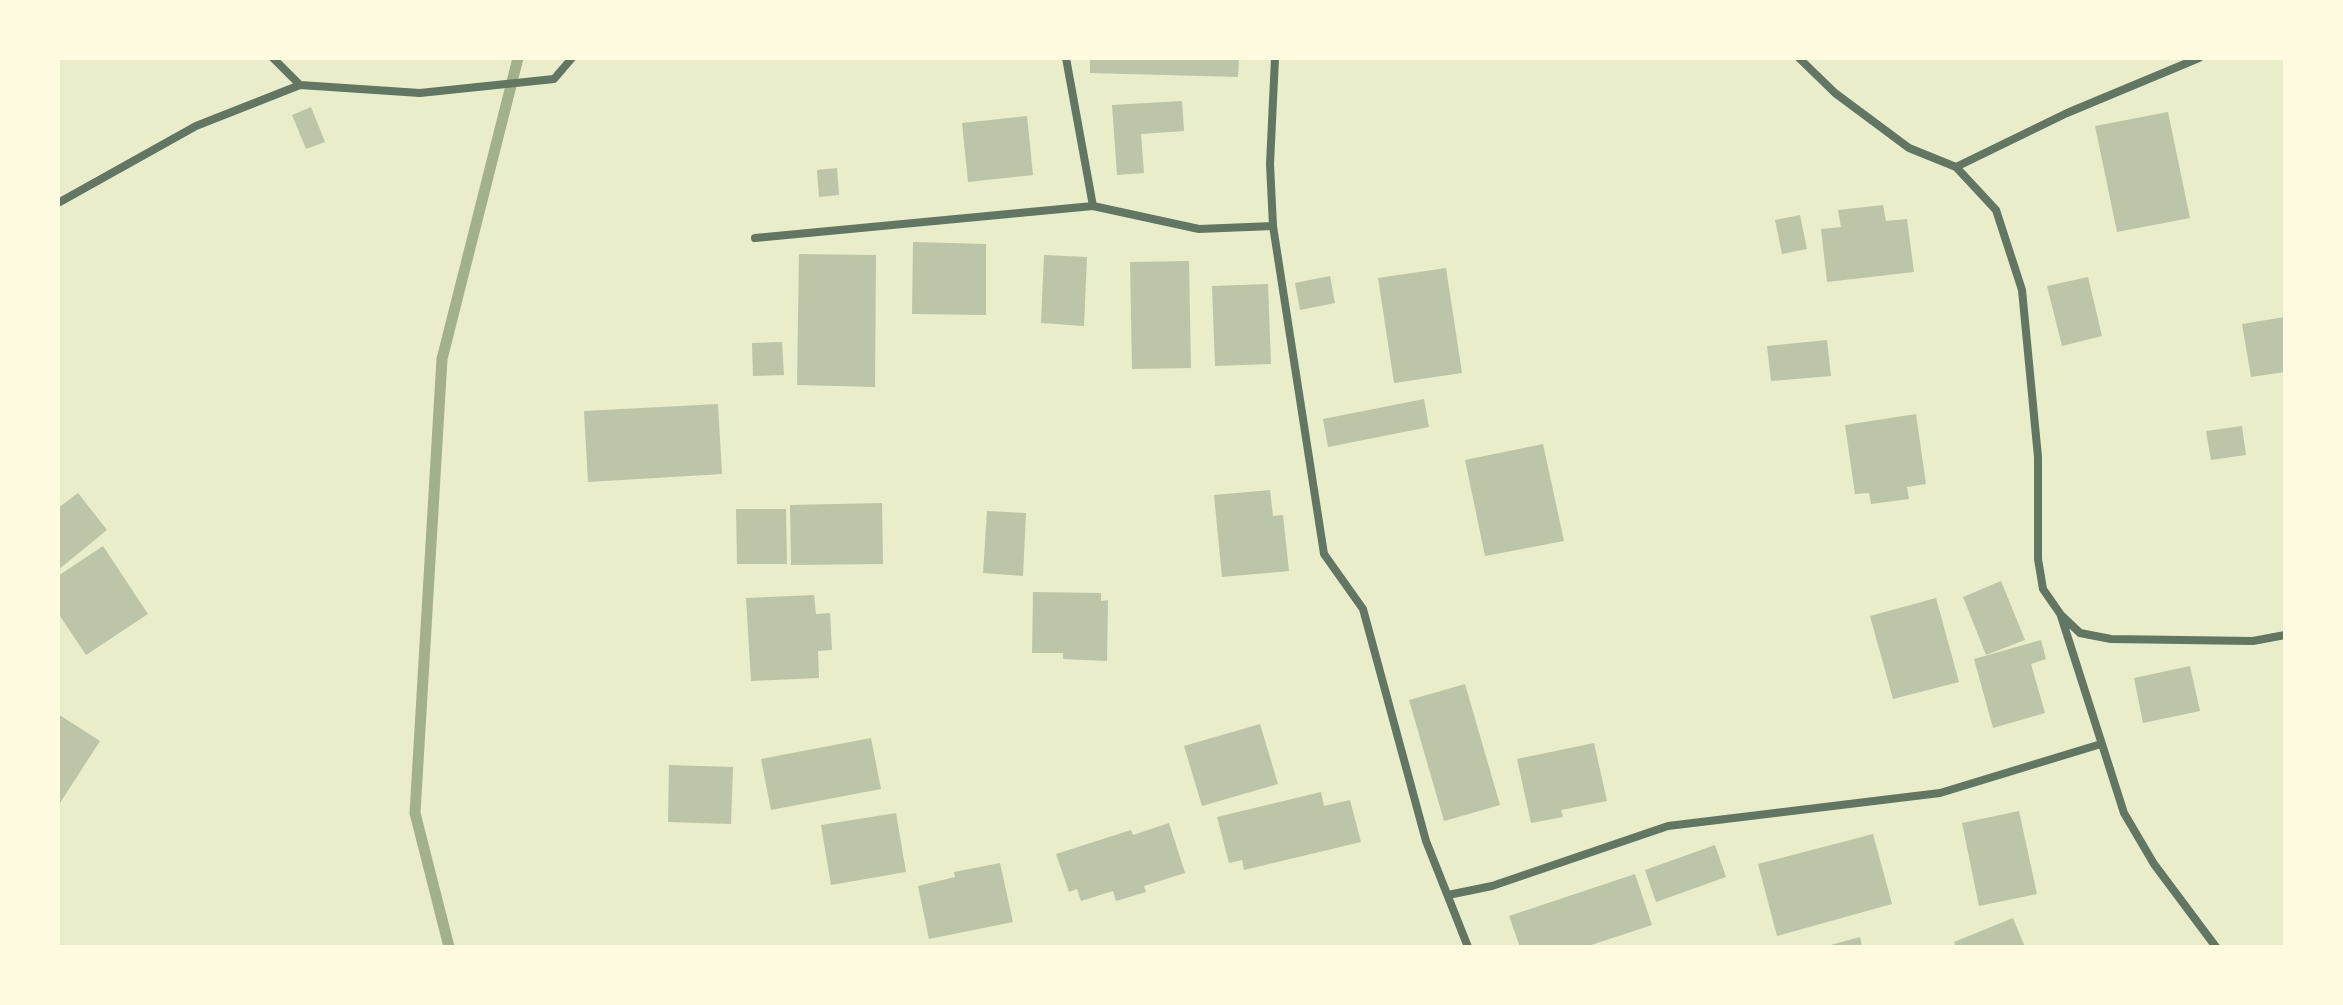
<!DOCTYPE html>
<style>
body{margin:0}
#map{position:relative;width:2343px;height:1005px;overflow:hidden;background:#e9edc9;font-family:"Fira Sans Condensed",sans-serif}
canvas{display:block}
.frame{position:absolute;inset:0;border:60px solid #fefae0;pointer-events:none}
</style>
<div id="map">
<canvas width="2343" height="1005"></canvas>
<div class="frame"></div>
</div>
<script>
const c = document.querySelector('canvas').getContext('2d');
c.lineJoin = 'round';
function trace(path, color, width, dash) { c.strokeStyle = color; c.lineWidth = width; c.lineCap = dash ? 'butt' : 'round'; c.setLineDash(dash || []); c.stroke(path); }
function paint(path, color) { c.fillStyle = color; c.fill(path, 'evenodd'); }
const stream = new Path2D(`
 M449 947 415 813 442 359 518 58`);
const building = new Path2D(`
 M1090 58H1239L1238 77 1090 73Z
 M1182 101 1184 131 1141 134 1144 173 1117 175 1112 105Z
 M311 107 325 142 306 149 292 115Z
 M2168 112 2190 218 2117 232 2095 126Z
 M1027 116 1033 175 968 182 962 123Z
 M837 168 839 195 819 197 817 170Z
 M1883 205 1886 221 1907 219 1914 272 1827 282 1821 229 1841 227 1838 210Z
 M1800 215 1807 249 1782 254 1775 220Z
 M913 242 986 244V315L912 314Z
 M799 254 876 255 875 387 797 385Z
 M1044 255 1087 257 1084 326 1041 323Z
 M1189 261 1191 368 1132 369 1130 262Z
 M1446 268 1462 373 1394 383 1378 278Z
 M1330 276 1335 303 1300 310 1295 283Z
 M2088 277 2102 336 2062 346 2047 286Z
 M1268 284 1271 364 1215 366 1212 286Z
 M2285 317V372L2251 377 2242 324Z
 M1827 340 1831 376 1771 381 1767 346Z
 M782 342 784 375 753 376 752 343Z
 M1424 399 1429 427 1328 447 1323 419Z
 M718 404 722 474 588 482 584 411Z
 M1916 414 1926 484 1907 487 1909 499 1871 504 1869 493 1855 494 1845 425Z
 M2242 426 2246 455 2211 460 2206 431Z
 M1543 444 1564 541 1485 556 1465 460Z
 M1270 490 1273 516 1283 515 1289 571 1222 577 1214 495Z
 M78 493 107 530 58 570V508Z
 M882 503 883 564 791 565 790 505Z
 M736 509H786L787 564H737Z
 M987 511 1026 513 1023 576 983 573Z
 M103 546 148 614 86 655 58 613V576Z
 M2001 581 2025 640 1986 655 1963 597Z
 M1033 592 1101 593V601L1108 600 1107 661 1063 659V653H1032Z
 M814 595 816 614 830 613 832 650 818 651 819 678 751 681 746 598Z
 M1936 598 1959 682 1893 699 1870 616Z
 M2041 640 2046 659 2031 664 2045 713 1993 728 1974 659Z
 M2190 666 2200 711 2143 723 2134 678Z
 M1465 684 1500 805 1444 821 1409 700Z
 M58 714 100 741 58 806Z
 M1260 724 1278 784 1202 806 1184 746Z
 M871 738 881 789 771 810 761 759Z
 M1594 743 1607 801 1561 810 1563 817 1531 823 1517 759Z
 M669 765 733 767 731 824 668 822Z
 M1321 792 1324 806 1350 800 1361 842 1244 870 1242 860 1229 863 1217 817Z
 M2019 811 2037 894 1979 906 1962 823Z
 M896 813 906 872 831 885 821 825Z
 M1169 823 1185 873 1144 886 1146 892 1116 901 1113 891 1081 901 1077 889 1069 892 1056 854 1131 830 1133 835Z
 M1873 834 1892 904 1777 936 1758 864Z
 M1715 845 1726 877 1656 902 1645 870Z
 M1000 863 1013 922 929 939 918 886 955 877 954 872Z
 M1635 874 1652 925 1585 947H1520L1509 916Z
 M2013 918 2025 947H1956L1954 942Z
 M1860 937 1862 947H1827V946Z`);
const minor = new Path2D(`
 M273 58 300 85
 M1275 58 1270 164 1273 226 1324 554 1363 609 1426 841 1468 947
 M1799 58 1835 93 1909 148 1956 167 1996 210 2022 290 2038 457V559L2043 589 2061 615 2080 633 2111 639 2253 641 2285 635
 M1956 167 2067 113 2199 58
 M58 203 196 126 300 85 420 93 554 79 572 58
 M1093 206 1199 229 1273 226
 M755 238 1093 206 1066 58
 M2061 616 2124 813 2154 864 2216 947
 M1448 895 1492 886 1668 826 1940 793 2101 744`);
trace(stream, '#a3b18a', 11);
paint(building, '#bcc5a7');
trace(minor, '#617663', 8);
</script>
